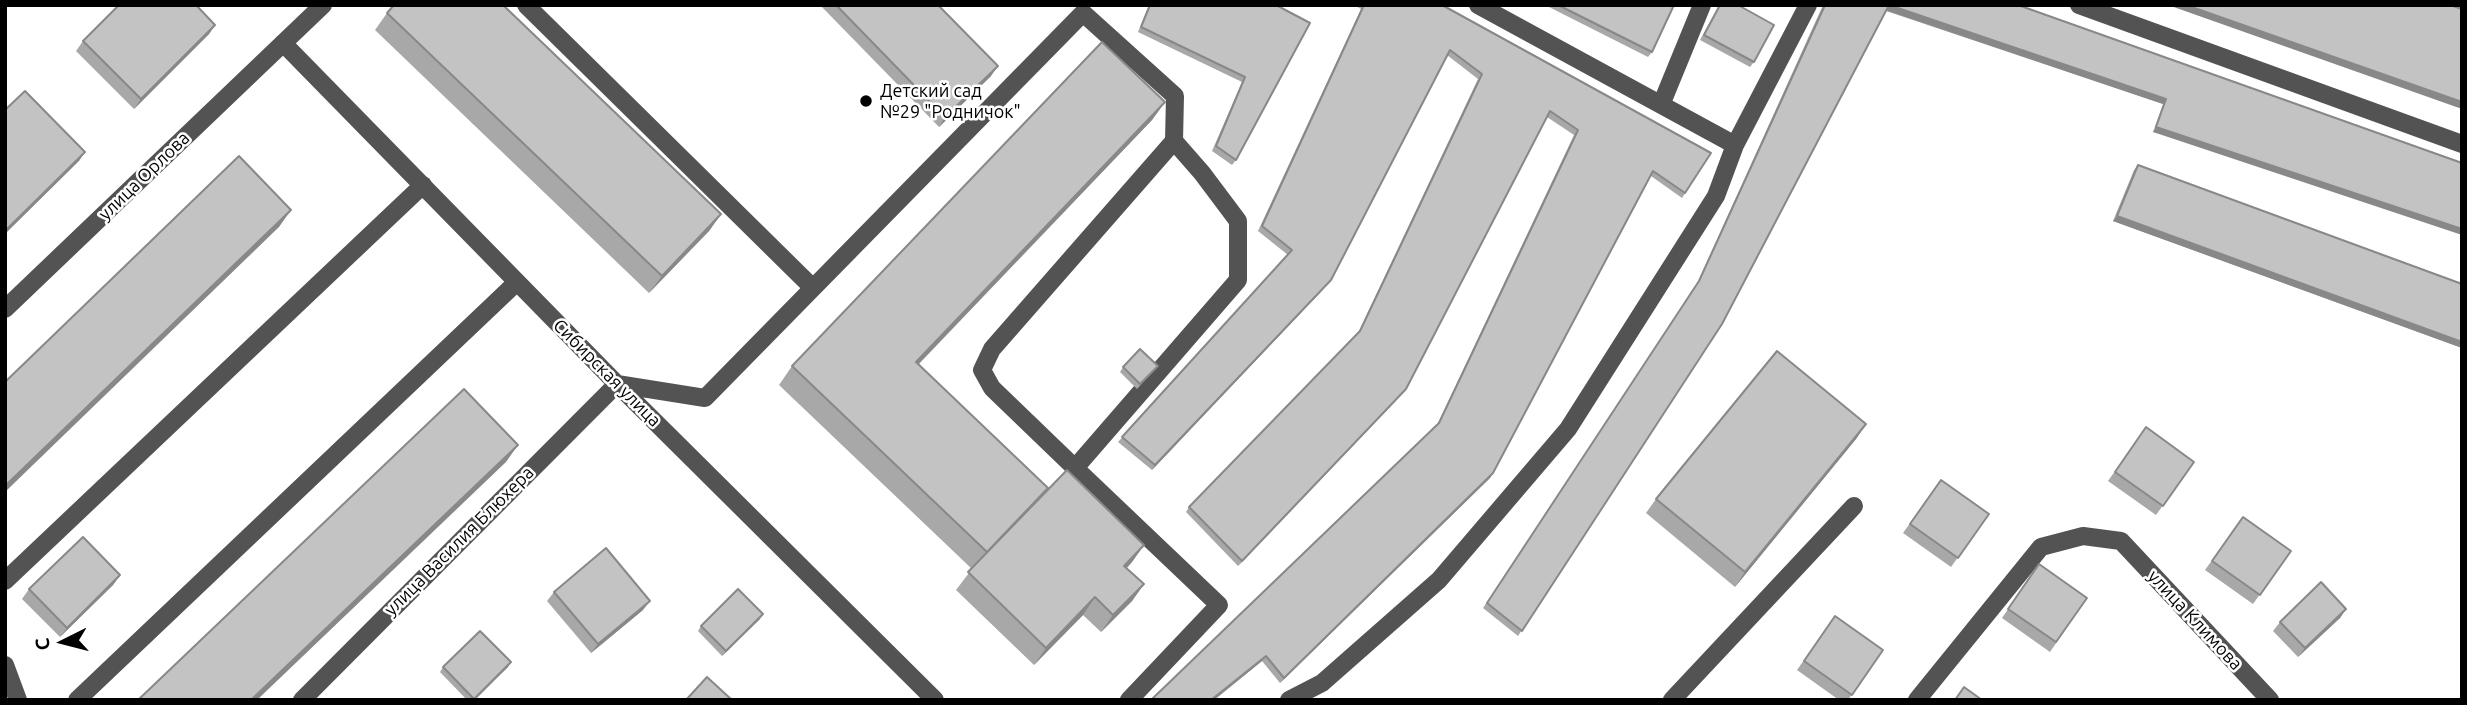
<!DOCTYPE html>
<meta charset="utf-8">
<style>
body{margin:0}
#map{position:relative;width:2467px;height:705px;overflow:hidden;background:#fff;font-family:Ubuntu,sans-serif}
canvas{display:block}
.frame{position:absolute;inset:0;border:7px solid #000;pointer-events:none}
.north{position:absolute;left:28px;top:607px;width:70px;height:70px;-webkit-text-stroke:5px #fff;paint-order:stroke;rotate:264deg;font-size:19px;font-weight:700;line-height:28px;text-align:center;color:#000}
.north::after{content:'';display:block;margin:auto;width:24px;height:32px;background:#000;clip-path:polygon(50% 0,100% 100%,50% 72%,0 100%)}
</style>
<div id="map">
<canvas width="2467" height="705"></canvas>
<div class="frame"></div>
<div class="north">С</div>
</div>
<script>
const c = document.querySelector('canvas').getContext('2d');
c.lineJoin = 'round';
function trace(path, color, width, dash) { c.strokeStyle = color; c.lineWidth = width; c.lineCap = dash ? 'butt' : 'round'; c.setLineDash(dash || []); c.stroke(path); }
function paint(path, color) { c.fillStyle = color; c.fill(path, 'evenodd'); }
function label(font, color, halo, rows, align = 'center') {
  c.font = font + ' Ubuntu,sans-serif'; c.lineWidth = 5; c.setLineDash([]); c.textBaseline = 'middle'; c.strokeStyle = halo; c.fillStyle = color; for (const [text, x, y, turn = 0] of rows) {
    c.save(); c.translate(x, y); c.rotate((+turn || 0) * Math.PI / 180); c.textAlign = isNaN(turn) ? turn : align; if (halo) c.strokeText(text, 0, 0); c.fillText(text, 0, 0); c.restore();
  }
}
const minor = new Path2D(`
 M526 5 813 288
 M2079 5 2462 144
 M283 43 617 384 935 700
 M1661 105 1702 5
 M1735 145 1808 5
 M5 309 323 5
 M1075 468 992 388 982 370 992 349 1174 141
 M5 581 423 185
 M5 665 18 700
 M77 700 517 282
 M302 700 617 384 705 398 1083 13 1175 96 1174 141 1202 173 1238 221V280L1075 468 1219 605 1129 700
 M1289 700 1322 683 1439 580 1568 429 1716 196 1735 145 1478 5
 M1672 700 1854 506
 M1917 700 2041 547 2083 536 2121 541 2270 700`);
const wall = new Path2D(`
 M820 5H938L991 76 939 127Z
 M1149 5H1276L1236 160 1232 165 1212 151 1242 82 1138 32Z
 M1354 5H1442L1711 153 1682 198 1651 176 1490 478 1280 683 1262 661 1214 700H1151L1437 425 1574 135 1547 117 1406 389 1402 394 1238 566 1186 512 1189 507 1358 333 1478 79 1447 55 1327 285 1152 470 1118 442 1288 255 1258 231 1361 9Z
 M1545 5H1674L1652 52 1648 57Z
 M1719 5H1738L1754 62 1750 67 1700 40Z
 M1823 5H2018L2462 163 2153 132 2163 104 1886 11 1722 324 1518 636 1483 608 1696 286Z
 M387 13 721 214 709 231 649 293 375 30Z
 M215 25 209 34 134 109 76 51 83 41Z
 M1165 102 1152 120 919 364 1043 495 1144 545 1132 562 1127 568 1144 584 1132 601 1101 632 1083 615 1034 665 956 590 972 569 779 385 792 366Z
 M2138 165 2462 284V348L2113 221 2134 170Z
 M1158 366 1137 389 1120 372 1123 367Z
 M1866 424 1856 439 1735 587 1646 513 1656 499Z
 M2146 427 2194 462 2156 515 2108 481Z
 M1941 480 1989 514 1951 567 1903 533Z
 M2243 517 2291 551 2253 604 2205 570Z
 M2039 564 2087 598 2050 652 2002 618Z
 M120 575 113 585 60 637 22 599 29 589Z
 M554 592 643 610 591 653 547 601Z
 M2346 609 2340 618 2298 657 2273 631 2280 622Z
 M1835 616 1883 650 1848 700H1839L1797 670Z
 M760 619 722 656 698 631 701 626Z
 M443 667H508L475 700H467L440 672Z`);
const shadedWall = new Path2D(`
 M1889 5 2166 99 2163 104 1885 10Z
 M2168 5H2186L2462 102V109Z
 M215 25 209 34 134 109 141 99Z
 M998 66 991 76 939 127 945 117Z
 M1165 102 1152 120 903 380 916 362Z
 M2156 127 2462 229V235L2153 132Z
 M85 152 79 161 5 234 7 229Z
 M291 210 279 227 5 492V486Z
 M721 214 709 231 649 293 662 276Z
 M2117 216 2462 342V348L2113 221Z
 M1331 280 1327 285 1152 470 1155 465Z
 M1406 389 1402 394 1238 566 1242 561Z
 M1866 424 1856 439 1735 587 1745 572Z
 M518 445 506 462 257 700H251Z
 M1493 473 1490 478 1280 683 1284 678Z
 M1144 545 1132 562 1112 583 1124 566Z
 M120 575 113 585 60 637 67 628Z
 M1144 584 1132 601 1101 632 1113 615Z
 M1095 597 1083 615 1034 665 1046 648Z
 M650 601 643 610 591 653 598 644Z
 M2346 609 2340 618 2298 657 2305 648Z
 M763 614 760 619 722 656 726 651Z
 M1266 656 1262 661 1214 700H1211Z
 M511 662 508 667 473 700Z`);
const building = new Path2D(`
 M119 5H196L215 25 141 99 83 41Z
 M394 5H503L721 214 662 276 387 13Z
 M836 5H938L998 66 945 117Z
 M1150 5H1276L1310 23 1236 160 1216 146 1245 77 1141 27Z
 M1364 5H1442L1711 153 1685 193 1653 171 1493 473 1284 678 1266 656 1211 700H1151L1439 423 1578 130 1550 111 1406 389 1242 561 1189 507 1360 331 1482 74 1450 50 1331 280 1155 465 1122 437 1292 250 1262 226Z
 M1558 5H1674L1652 52Z
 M1720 5H1738L1774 25 1754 62 1704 35Z
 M1825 5H2018L2462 163V229L2156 127 2166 99 1889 5 1722 324 1522 631 1487 603 1699 281Z
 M2186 5H2450L2462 9V102Z
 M1102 42 1165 102 916 362 1048 488 987 552 792 366Z
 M25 91 85 152 7 229 5 227V110Z
 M239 156 291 210 5 486V382Z
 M2138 165 2462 284V342L2117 216Z
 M1140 349 1158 366 1140 384 1123 367Z
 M1777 351 1866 424 1745 572 1656 499Z
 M464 389 518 445 251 700H138Z
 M2146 427 2194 462 2163 506 2115 472Z
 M1067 470 1144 545 1124 566 1144 584 1113 615 1095 597 1046 648 968 572Z
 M1941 480 1989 514 1958 558 1910 524Z
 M2243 517 2291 551 2260 595 2212 561Z
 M83 537 120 575 67 628 29 589Z
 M606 548 650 601 598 644 554 592Z
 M2039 564 2087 598 2056 642 2008 609Z
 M2321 582 2346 609 2305 648 2280 622Z
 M738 589 763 614 726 651 701 626Z
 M1835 616 1883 650 1852 695 1804 661Z
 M480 631 511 662 474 699 443 667Z
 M707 677 732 700H686Z
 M1964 687 1982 700H1955Z`);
const markers = [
 [866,101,7,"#000"]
];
const poiNames = [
 ["Детский сад",880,91],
 ["№29 \"Родничок\"",880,112]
];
const streetNames = [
 ["улица Орлова",144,176,-44],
 ["Сибирская улица",607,373,45],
 ["улица Василия Блюхера",459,541,-45],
 ["улица Климова",2195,620,47]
];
trace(minor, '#535353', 18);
paint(wall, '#a8a8a8');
paint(shadedWall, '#888');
paint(building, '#c3c3c3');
trace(building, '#888', 2);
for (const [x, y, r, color] of markers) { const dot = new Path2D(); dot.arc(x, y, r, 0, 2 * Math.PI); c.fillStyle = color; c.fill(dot); trace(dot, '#fff', 2.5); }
label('18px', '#000', '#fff', poiNames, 'left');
label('18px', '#000', '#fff', streetNames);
</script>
